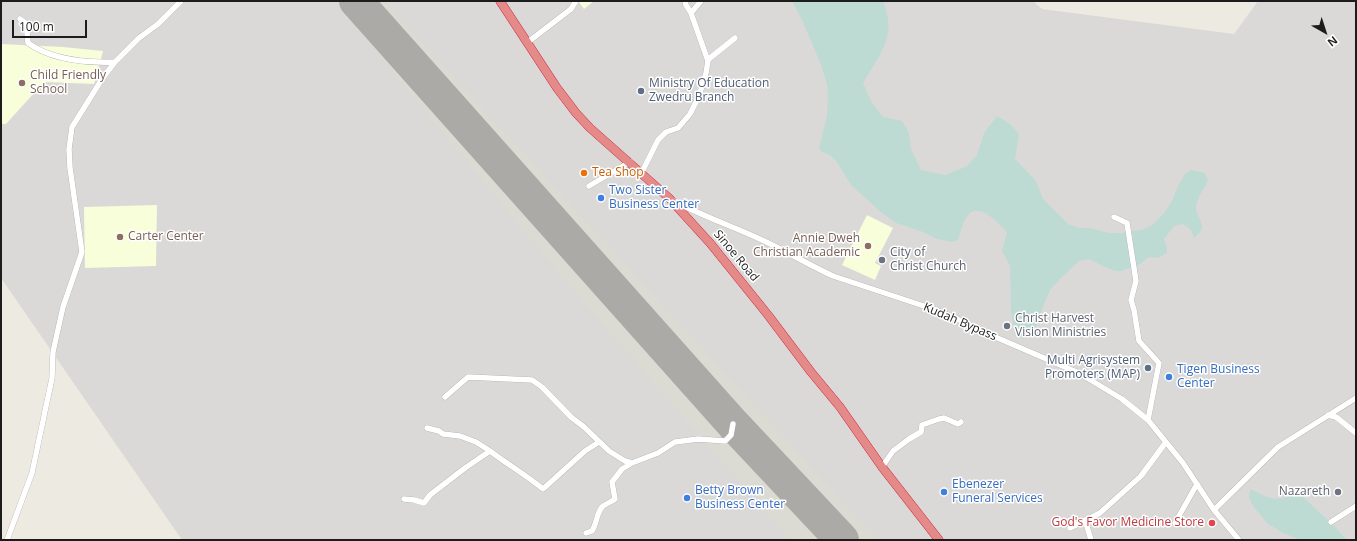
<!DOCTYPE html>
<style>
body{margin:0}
#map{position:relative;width:1357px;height:541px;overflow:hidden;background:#edebe1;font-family:"Open Sans",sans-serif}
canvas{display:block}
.frame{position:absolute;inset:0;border:2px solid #1c1c1c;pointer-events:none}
.north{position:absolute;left:1305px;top:12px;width:40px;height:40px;-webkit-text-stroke:3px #fff;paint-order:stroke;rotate:141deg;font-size:11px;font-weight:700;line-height:16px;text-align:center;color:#1c1c1c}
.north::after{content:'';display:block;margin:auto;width:14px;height:18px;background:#1c1c1c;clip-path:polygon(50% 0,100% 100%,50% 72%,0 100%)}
.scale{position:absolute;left:12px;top:20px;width:75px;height:18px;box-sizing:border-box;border:2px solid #1c1c1c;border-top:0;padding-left:5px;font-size:12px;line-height:14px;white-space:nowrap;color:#1c1c1c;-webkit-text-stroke:3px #fff;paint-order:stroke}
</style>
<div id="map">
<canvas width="1357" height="541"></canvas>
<div class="frame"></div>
<div class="north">N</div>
<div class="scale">100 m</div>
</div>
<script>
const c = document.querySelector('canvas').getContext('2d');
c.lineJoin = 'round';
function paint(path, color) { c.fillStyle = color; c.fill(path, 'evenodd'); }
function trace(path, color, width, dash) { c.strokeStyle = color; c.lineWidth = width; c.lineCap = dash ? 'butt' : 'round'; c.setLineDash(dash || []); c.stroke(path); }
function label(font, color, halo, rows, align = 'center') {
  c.font = font + ' "Open Sans",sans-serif'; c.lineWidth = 3; c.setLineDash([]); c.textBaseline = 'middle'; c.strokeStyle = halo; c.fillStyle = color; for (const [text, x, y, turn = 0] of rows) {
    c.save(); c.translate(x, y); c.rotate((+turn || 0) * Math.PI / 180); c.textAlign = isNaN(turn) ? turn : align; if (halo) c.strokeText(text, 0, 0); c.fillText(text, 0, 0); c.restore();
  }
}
const residential = new Path2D(`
 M1 1H1033L1042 9 1234 34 1258 1H1356V540H182L1 278Z`);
const education = new Path2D(`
 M578 1H594L584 9Z
 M1 44 63 47 103 51 94 84 44 82 6 124H1Z
 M157 205 156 266 85 268 84 207Z
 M867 215 893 228 875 263 881 266 875 280 842 265Z`);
const airport = new Path2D(`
 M334 1H385L879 540H789L560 276Z`);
const wetland = new Path2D(`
 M792 1H883C885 7 887 13 888 19 892 42 874 64 863 83L872 103 883 117 902 121 909 133 911 149 921 170 945 175 967 166 977 155 984 133 997 116 1010 124 1019 134 1015 159 1036 181 1043 199 1068 224 1079 228H1090L1109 233H1120L1142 230 1152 225 1164 213 1172 201 1177 188 1185 174 1191 170 1205 173 1208 181C1204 189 1197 198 1196 207 1196 220 1211 225 1194 238 1192 230 1189 227 1182 224L1174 226 1164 239 1167 248V253L1158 258 1149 257 1140 264 1122 271H1115L1107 268 1089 259 1079 261 1059 280 1050 290 1044 304 1034 332 1031 336 1023 339 1015 334 1011 311 1010 266 1002 251 1007 232C999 224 982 204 970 213 963 219 961 232 958 240L952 242 937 239 923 232 896 223 882 213 851 185 837 162 830 155 822 152 819 148 827 116 828 94 827 84 820 62 802 20Z
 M1250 489C1266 496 1275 504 1292 494L1303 497 1330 522 1347 540H1301L1283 533 1267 523 1253 506 1249 498Z`);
const runway = new Path2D(`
 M356 1 733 424 842 540`);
const minor = new Path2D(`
 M691 13 701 1
 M20 19 29 26 27 33 28 43C52 60 86 63 115 62
 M528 42 571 9 576 1
 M708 61 710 58 735 38
 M642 172 658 140 666 132 678 128 690 114 699 96 706 73 708 61 691 13 686 5 685 1
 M589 186 630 162
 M674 201C702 216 732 226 762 240 786 251 809 265 833 276L936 310 955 318 986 333 1079 373 1122 399 1148 420 1183 463 1214 510 1239 540
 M1114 217 1127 223 1136 281 1131 300 1134 310 1139 341 1159 363 1148 420
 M445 397 468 377 532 380 542 387 571 417 584 427 609 451 625 461 632 463 658 453 675 442 698 439 725 441 731 435 733 424
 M1328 415 1336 417 1356 433
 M427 428 439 431 443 434 460 436 476 442 490 451
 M882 467 893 451 909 439 921 432 922 425 939 419 944 418 958 424 961 422
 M404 499 414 500 424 503 430 495 465 468 490 451C507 464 526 475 543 489L585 451 599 442
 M1214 510 1278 447 1356 398
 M1085 520 1091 540
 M1331 522 1356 506
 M1175 523 1197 484
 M1070 528 1100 513 1141 476 1166 442
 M586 533 592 531C597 523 596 515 602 507 605 504 611 502 615 499L612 482 622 469 632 463
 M7 540 32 473 52 378 53 352 63 307 82 252 70 168 69 149 72 127 102 79 115 62 139 38 158 24 181 1`);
const highway = new Path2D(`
 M500 1 557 88 576 113 590 128 669 198 710 243 768 315 811 372 840 407 882 467 939 540`);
const markers = [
 [22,83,4,"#8d6e63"],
 [641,91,4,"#5c6f8a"],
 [584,173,4,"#e8710a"],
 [601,198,4,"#3f7fe0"],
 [120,237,4,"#8d6e63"],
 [868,246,4,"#8d6e63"],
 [882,260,4,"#6b7280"],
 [1007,326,4,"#6b7280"],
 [1148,368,4,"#5c6f8a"],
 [1169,377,4,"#3f7fe0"],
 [944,492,4,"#3f7fe0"],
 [1338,492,4,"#6b7280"],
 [687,498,4,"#3f7fe0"],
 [1212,523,4,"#e0444e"]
];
const educationNames = [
 ["Child Friendly",30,76],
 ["School",30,90],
 ["Carter Center",128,237],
 ["Annie Dweh",860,239,"right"],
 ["Christian Academic",860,253,"right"]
];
const serviceNames = [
 ["Ministry Of Education",649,84],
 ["Zwedru Branch",649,98],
 ["Multi Agrisystem",1140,361,"right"],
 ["Promoters (MAP)",1140,375,"right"]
];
const foodNames = [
 ["Tea Shop",592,173]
];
const shopNames = [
 ["Two Sister",609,191],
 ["Business Center",609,205],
 ["Tigen Business",1177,370],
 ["Center",1177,384],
 ["Ebenezer",952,485],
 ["Funeral Services",952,499],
 ["Betty Brown",695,491],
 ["Business Center",695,505]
];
const worshipNames = [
 ["City of",890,253],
 ["Christ Church",890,267],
 ["Christ Harvest",1015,319],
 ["Vision Ministries",1015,333],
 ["Nazareth",1330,492,"right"]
];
const streetNames = [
 ["Sinoe Road",736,256,50],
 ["Kudah Bypass",960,322,23]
];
const healthNames = [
 ["God's Favor Medicine Store",1204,523]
];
paint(residential, '#dad9d8');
paint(education, '#f7fed9');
paint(airport, '#dbdad3');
paint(wetland, '#bedbd3');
trace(runway, '#acaaa6', 34);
trace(minor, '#a3a3a3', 6);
trace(highway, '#d22740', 9);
trace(minor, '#fff', 5.5);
trace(highway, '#e48b8a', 8);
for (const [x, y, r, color] of markers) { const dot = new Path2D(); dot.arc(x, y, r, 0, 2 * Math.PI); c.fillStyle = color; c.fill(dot); trace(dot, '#fff', 1.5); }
label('12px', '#785e54', '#fff', educationNames, 'left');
label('12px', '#4e5e75', '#fff', serviceNames, 'left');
label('12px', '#c56008', '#fff', foodNames, 'left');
label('12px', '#366cbe', '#fff', shopNames, 'left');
label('12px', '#5b616d', '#fff', worshipNames, 'left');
label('12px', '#1c1c1c', '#fff', streetNames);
label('12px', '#be3a42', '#fff', healthNames, 'right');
</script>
